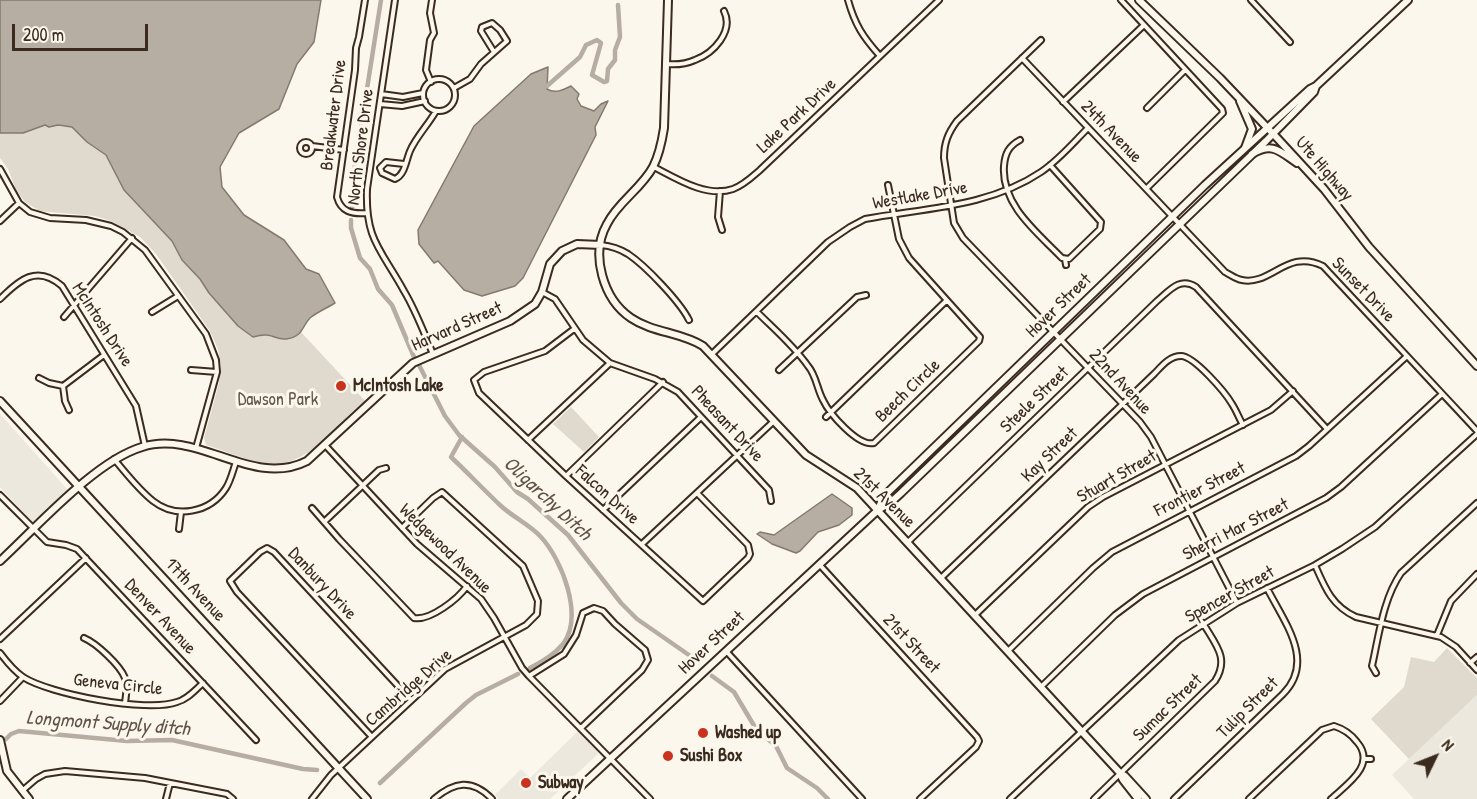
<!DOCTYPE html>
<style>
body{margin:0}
#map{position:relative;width:1477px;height:799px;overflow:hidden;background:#fbf7ec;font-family:"Patrick Hand",sans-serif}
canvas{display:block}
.north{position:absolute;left:1405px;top:727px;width:60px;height:60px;-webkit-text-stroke:4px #fbf7ec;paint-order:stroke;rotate:47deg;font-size:16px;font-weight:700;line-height:24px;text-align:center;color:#3b2a1e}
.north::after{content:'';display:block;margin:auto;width:21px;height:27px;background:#3b2a1e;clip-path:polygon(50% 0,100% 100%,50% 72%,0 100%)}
.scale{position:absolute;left:12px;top:24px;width:136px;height:27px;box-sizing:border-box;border:3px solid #3b2a1e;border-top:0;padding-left:8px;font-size:18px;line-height:21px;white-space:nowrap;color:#3b2a1e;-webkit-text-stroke:4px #fbf7ec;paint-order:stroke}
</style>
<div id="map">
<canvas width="1477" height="799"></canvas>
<div class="north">N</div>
<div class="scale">200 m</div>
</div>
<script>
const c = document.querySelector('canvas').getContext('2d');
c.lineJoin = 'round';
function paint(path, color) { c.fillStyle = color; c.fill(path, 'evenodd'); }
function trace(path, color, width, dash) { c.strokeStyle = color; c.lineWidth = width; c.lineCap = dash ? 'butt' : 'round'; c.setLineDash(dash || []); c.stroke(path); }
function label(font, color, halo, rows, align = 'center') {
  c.font = font + ' "Patrick Hand",sans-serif'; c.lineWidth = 6; c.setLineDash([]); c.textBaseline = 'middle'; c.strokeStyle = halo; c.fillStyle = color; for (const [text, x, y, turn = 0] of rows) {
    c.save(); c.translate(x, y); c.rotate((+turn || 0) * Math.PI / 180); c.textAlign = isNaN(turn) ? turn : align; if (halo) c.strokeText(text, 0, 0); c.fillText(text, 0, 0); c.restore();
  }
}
const built = new Path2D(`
 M0 414 68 490 33 523 0 487Z
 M1477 695V799H1414L1392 775Z
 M578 731 597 751 598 754 550 799H499L495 795 521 769 530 778Z`);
const green = new Path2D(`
 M45 125 72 127 87 142 106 155 124 190 172 241 182 261 200 279 209 293 238 326 253 337 269 333 287 339 301 332 366 402C354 407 342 423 332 433 282 480 264 464 206 445L204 438 219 383 221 365 218 349 210 331 156 254 140 237 111 221 95 216 40 211 25 202 16 190 8 169 0 158V133H23Z
 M571 407 599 437 584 452 553 424Z
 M1447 648 1477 678V695L1409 759 1371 719 1404 687 1411 657 1434 662Z`);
const water = new Path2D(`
 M0 0H321L314 42 297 64 279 109 239 133 220 167 222 187 244 215 284 240 306 269 319 274 335 303C327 308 317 312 310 318 302 326 303 337 286 339 273 340 273 331 253 337L238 326 209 293 200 279 182 260 172 241 124 190 106 155 87 142 72 127 58 125 49 127 45 125 23 133H0Z
 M548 67 547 89C555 94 563 90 571 86L579 94 577 99 581 106 594 111 601 104 608 101 595 127 596 135 523 278 515 286 482 296 464 290 438 261 434 263 419 244 418 230 474 126 531 74Z
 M832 494 852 508V515L839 525 818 532 800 551 796 553 772 544 757 534 760 532 774 535Z`);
const canal = new Path2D(`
 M547 86 580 57 586 45 597 40 601 43 592 75 604 82 607 81 608 69 615 60V50L620 37 618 5
 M352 208 353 178 381 0
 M351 220V228L360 258 370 269 378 289 392 305 414 357
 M419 365 445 416 459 435 495 467 517 492 528 499 568 535 621 603 637 619 699 662
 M462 437 451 457C468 473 484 490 501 506 513 517 530 525 541 537 562 560 584 616 563 644 554 655 542 662 530 668
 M712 676 734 692 756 729 776 746 787 768 817 788 828 799
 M6 739 11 734 19 731 127 741 172 740 303 769 317 770
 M380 783 466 703 476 695 518 674`);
const street = new Path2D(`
 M365 0 359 37 356 48 355 70 337 197C341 212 352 214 366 213
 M395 0 367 189C365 240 381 249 404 291 416 311 424 333 433 354
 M848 0C855 25 863 37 880 56
 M1121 0 1222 109 1223 113 1147 188
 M1251 0 1290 42
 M1041 40 957 121C948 133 944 143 944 158L954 223 963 238 1140 422 1151 437 1237 603
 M1022 58 1225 272C1231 275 1236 279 1242 280 1271 286 1287 248 1323 266L1477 431
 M666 64C676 65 686 64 695 60 714 53 734 31 724 11
 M423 95a16 16 0 1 1 32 0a16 16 0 1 1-32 0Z
 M431 82 426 70 430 40 434 33 430 13 432 0
 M454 88 470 79 481 64 507 41 500 30 492 23 482 27 481 31 494 52
 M381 94 403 97 423 93
 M1063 102 1144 25
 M380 104 402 106 425 101
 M1147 108 1185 70
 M1020 140C1009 146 1005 153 1004 166 1001 205 1038 233 1062 258L1069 259 1100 229 1101 222 1050 165
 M300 148a6 6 0 1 1 12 0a6 6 0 1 1-12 0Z
 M312 146 344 150
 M404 164 386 162 380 168 382 173 395 179C405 175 406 160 410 151 416 137 428 125 436 111
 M654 167C677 179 707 198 733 189 744 185 752 177 760 170L939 0
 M0 169 19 203 30 212 50 218 86 220 111 226 123 232 145 250 206 334 216 360 217 372 196 448
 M720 191 718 217 722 230
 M0 221 19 203
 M601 245C611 246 620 249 628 254 646 266 680 302 689 320
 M1065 259 1066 265
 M542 292 555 299 583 340 610 363 655 379 678 392 769 490 771 501
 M0 299C19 280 37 264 62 286L136 406 145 446
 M152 312 178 296
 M757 312C774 329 794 346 808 366 816 375 817 389 823 400 829 413 858 447 874 443L979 341 980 337 909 258 899 239 888 185
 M64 317 132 238
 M574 329 545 351 484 372 474 380 479 393 566 476 703 601 748 558 750 554 748 545 697 493
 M712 354 828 242 850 227 865 219C925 208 989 207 1041 172 1059 160 1073 143 1088 128
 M191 370 217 372
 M779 370 857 297 866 295
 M39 378 49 383 63 386 104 355
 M63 386 65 401 69 410
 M826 417 946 301
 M528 440 610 363
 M325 445 417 544 481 599 494 618 522 668 529 676 650 799
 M114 459C126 473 138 489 153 501 176 519 210 513 226 488 231 480 233 470 236 462
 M566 476 663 382
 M0 495 47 542 66 545 77 549 256 740
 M312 508 339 539 414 618C430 621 458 599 467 586
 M603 510 701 417
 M324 522 379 470 386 468
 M179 529 181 512
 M908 542 1157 301C1169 291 1180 276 1196 287L1327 429
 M642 544 774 421
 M819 564 977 737 979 741 976 747 920 799
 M1315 565C1325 588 1332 606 1356 617L1441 637 1456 647 1477 670
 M941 578 1154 374C1161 367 1169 356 1181 356 1194 356 1225 392 1232 404 1236 410 1239 418 1243 425
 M975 615 1088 507 1103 497 1271 410 1293 391
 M1437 635 1451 601 1477 574
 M84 638C96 643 120 665 125 678 128 686 126 695 125 703
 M0 639 86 558
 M726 651 862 799
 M1008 651 1093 568 1112 552 1296 456 1309 446 1407 356
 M0 653C6 661 14 671 23 677 49 694 147 713 177 702 188 699 195 690 203 683
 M1470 663 1477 657
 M1376 673 1372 666C1379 635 1383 599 1401 573L1477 503
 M529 676 564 654 576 635 583 613 594 608 603 611 615 624 645 650 648 660 642 670 581 728
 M1041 687 1115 615 1143 594 1326 498 1341 487 1442 394
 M0 701 23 677
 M372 737 237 592 230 581 260 552 267 548 274 552 411 700
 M1364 759H1371
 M22 791 36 779 45 774 65 771 145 778 227 794 233 799
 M166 799 170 783
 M312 799 331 775 445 669 526 625 537 614 538 601 523 566 442 492 433 498 402 528
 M434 799C454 782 472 778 492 799
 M1010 799 1179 640 1237 603 1315 565 1342 549 1375 527 1477 434
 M1094 799 1215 681C1230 658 1215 644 1203 623
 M1174 799 1283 694C1316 661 1284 622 1267 588
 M1249 799 1322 730 1334 726C1344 729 1351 734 1357 742 1377 765 1347 784 1331 799`);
const secondary = new Path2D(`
 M668 0 664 128C662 141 659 155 653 167 641 189 618 202 607 224 590 254 603 299 631 318 653 333 681 332 703 346L806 455 857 488 1120 773 1125 776 1146 799
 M0 401 367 799
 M878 510 883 497 1205 185 1310 89 1316 86 1408 0
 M0 561C37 527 95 461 142 447 199 429 252 489 307 461L413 363 510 321 535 304 542 292 550 264 562 251 577 244 601 245
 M0 740 7 771 29 799
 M1120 774 1123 780 1138 799
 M567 799 878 510 890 503 901 493 1266 141 1314 92 1316 86`);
const primary = new Path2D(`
 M1139 0 1220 78 1278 139 1324 189 1369 247 1477 366
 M1240 101 1252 129 1245 148
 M1252 154C1273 142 1279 151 1297 163`);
const markers = [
 [341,386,6,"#c8321e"],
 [703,733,6,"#c8321e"],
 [668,756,6,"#c8321e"],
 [526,783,6,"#c8321e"]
];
const streetNames = [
 ["Breakwater Drive",334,115,-83],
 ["Lake Park Drive",797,116,-43],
 ["24th Avenue",1111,132,46],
 ["North Shore Drive",361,147,-83],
 ["Ute Highway",1324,169,49],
 ["Westlake Drive",920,196,-10],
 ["Sunset Drive",1363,290,46],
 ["Hover Street",1059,306,-44],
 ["McIntosh Drive",102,325,57],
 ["Harvard Street",457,327,-24],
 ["22nd Avenue",1120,382,47],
 ["Beech Circle",908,391,-44],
 ["Steele Street",1035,400,-44],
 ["Pheasant Drive",727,424,47],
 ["Kay Street",1050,455,-44],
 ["Stuart Street",1117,477,-30],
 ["Frontier Street",1200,490,-27],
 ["Falcon Drive",607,495,42],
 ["21st Avenue",884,498,44],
 ["Sherri Mar Street",1236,530,-27],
 ["Wedgewood Avenue",445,549,44],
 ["Danbury Drive",322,584,47],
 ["17th Avenue",195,590,47],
 ["Spencer Street",1230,595,-29],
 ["Denver Avenue",160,617,47],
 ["Hover Street",712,643,-43],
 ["21st Street",911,644,47],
 ["Geneva Circle",118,685,6],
 ["Cambridge Drive",409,688,-41],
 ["Sumac Street",1168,708,-44],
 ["Tulip Street",1248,708,-45]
];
const poiNames = [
 ["McIntosh Lake",353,386],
 ["Washed up",715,733],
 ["Sushi Box",680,756],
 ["Subway",538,783]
];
const parkNames = [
 ["Dawson Park",278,400]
];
const waterNames = [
 ["Oligarchy Ditch",547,499,43],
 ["Longmont Supply ditch",108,724,4]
];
paint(built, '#ede8dd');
paint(green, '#dfd9ce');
paint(water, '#b6aea2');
trace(water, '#85796d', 1.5);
trace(canal, '#b6aea2', 4.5);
trace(street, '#3b2a1e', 8);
trace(secondary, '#3b2a1e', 10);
trace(primary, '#3b2a1e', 10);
trace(street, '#fbf7ec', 4);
trace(secondary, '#fbf7ec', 6);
trace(primary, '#fbf7ec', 6);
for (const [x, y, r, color] of markers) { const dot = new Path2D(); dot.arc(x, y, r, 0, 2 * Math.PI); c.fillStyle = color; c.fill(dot); trace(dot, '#fbf7ec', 2); }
label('18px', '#3b2a1e', '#fbf7ec', streetNames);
label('bold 18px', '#3b2a1e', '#fbf7ec', poiNames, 'left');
label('18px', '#64564a', '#fbf7ec', parkNames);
label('italic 20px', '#605246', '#fbf7ec', waterNames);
</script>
